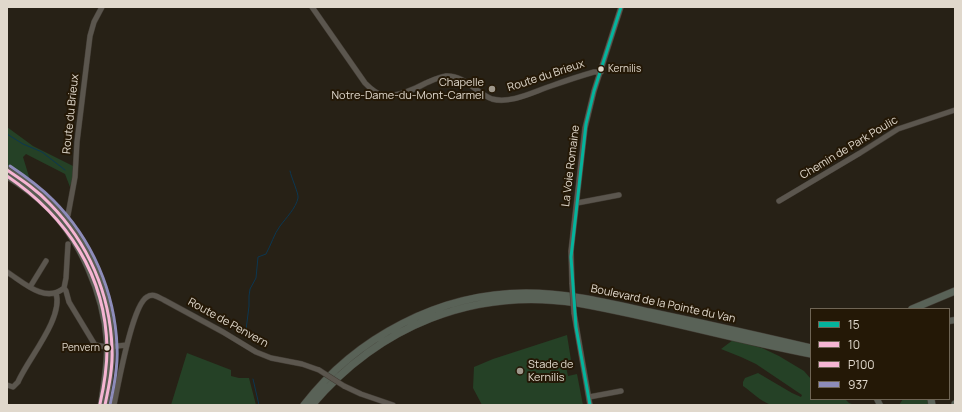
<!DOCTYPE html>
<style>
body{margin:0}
#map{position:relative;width:962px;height:412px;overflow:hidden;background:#272116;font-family:Manrope,sans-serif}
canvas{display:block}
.frame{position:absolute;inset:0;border:8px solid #e0d8cc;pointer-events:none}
.legend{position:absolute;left:810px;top:308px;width:140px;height:92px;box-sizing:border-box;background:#241806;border:1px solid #6f6555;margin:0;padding:5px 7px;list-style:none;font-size:12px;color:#e0d8cc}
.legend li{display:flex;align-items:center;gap:8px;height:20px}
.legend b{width:20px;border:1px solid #6f6555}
</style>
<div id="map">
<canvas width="962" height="412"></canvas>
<div class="frame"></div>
<ul class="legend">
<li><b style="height:5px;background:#04b49d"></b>15</li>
<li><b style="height:5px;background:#f5b5d3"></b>10</li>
<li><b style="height:5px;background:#f5b5d3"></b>P100</li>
<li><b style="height:5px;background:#8d8cba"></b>937</li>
</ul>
</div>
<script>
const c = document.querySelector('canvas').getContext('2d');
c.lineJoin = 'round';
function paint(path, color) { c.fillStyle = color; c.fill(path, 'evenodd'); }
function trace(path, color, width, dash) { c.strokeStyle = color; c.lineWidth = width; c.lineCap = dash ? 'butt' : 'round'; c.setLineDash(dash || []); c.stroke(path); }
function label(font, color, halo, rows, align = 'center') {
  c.font = font + ' Manrope,sans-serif'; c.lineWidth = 4; c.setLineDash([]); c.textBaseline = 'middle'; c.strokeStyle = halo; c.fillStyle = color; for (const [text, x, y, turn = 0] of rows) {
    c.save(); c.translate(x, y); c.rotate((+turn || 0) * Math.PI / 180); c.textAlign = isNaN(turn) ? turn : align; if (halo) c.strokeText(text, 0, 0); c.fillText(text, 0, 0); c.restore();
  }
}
const green = new Path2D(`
 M7 127 33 146 73 166V176L70 187 65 174 26 154 23 157 30 180 7 165Z
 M567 335 571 360 565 362 568 376 577 374 583 405H482L473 388 474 367 493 359Z
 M733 340 762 348 779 356 804 371 811 379V399H845L849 403 855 405H771C759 400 753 393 743 386V382L745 378 758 373 792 393 801 397 802 395 756 364 741 357 721 349Z
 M187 353 231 370V376L239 378H249L256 405H171Z
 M903 399H928V405H899Z`);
const stream = new Path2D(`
 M7 134 23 144 42 152 65 170
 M247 337 246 330 249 306V296L250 289 256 278 258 257 266 254C271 245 274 234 280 226 286 218 296 208 298 198 299 194 291 177 290 171
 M253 379 259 405`);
const minor = new Path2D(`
 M312 7 365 83C370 88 376 94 383 95 395 98 415 89 426 83 433 80 439 77 446 76 465 75 477 94 492 99 511 104 533 92 551 86 565 81 580 76 594 72H601
 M779 201 860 153 898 129 955 110
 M577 203 619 195
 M61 222 68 215 75 177 77 142 90 36 94 22 102 7
 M7 272C23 282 45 304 64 288L66 291 69 302 95 345 107 347 127 345
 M572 284 571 251 585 128 594 91 621 7
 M30 287 46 261
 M64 288 66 278 68 244
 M574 313 590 405
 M7 385 13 387 18 382C27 360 64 318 56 293
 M344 386 361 394 393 405
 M589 397 621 391
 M114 405C118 386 132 305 147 297 153 293 158 297 164 300L223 332 256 352 271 358 302 364 319 370`);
const major = new Path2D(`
 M7 170C69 207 111 274 112 348 112 367 109 386 105 405
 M7 176C21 185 34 194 46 206 80 238 104 295 107 342 108 363 104 384 101 405
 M949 321 955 320
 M877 399 880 405`);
const highway = new Path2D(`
 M912 309 955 291
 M931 399 932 405
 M304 405C356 337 440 293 526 293 570 293 612 304 654 313 707 324 759 336 811 348
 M312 405C379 326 473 287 577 303 656 317 733 339 811 354
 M955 405V404`);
const minorBridge = new Path2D(`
 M572 284 574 313
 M319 370 344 386`);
const bus1 = new Path2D(`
 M590 405 576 327 571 257 586 124 594 91 621 7`);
const bus2 = new Path2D(`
 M7 170C22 180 37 190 50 204 88 243 110 293 112 348 113 367 109 386 105 405`);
const bus3 = new Path2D(`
 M7 176C67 217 106 275 107 349 107 368 104 386 100 404`);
const bus4 = new Path2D(`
 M10 166C25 176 40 187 53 200 92 239 115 292 117 347 118 367 114 386 110 405`);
const markers = [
 [601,69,3.5,"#e0d8cc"],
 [492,89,4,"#9f988c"],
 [107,348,3.5,"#e0d8cc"],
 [520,371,4,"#9f988c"]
];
const busNames = [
 ["Kernilis",608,69],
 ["Penvern",100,348,"right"]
];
const streetNames = [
 ["Route du Brieux",546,76,-18],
 ["Route du Brieux",71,114,-84],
 ["Chemin de Park Poulic",849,148,-31],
 ["La Voie Romaine",571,166,-83],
 ["Boulevard de la Pointe du Van",663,304,12],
 ["Route de Penvern",228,323,29]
];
const poiNames = [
 ["Chapelle",484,83],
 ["Notre-Dame-du-Mont-Carmel",484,96],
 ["Stade de",528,365,"left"],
 ["Kernilis",528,378,"left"]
];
paint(green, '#254126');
trace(stream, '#0c3751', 1);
trace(minor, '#423c34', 6);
trace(major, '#423c34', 7);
trace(highway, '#423c34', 8);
trace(minor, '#5b564e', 5);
trace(major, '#595c53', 6);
trace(highway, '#596257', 7);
trace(minorBridge, '#423c34', 6, []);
trace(minorBridge, '#5b564e', 5);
trace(bus1, '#04b49d', 3);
trace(bus2, '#f5b5d3', 3);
trace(bus3, '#f5b5d3', 3);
trace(bus4, '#8d8cba', 3);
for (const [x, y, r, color] of markers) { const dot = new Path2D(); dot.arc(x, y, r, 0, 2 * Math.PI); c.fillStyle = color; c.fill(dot); trace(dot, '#241806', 1.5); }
label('10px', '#e0d8cc', '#241806', busNames, 'left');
label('11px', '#e0d8cc', '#241806', streetNames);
label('11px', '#e0d8cc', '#241806', poiNames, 'right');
</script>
